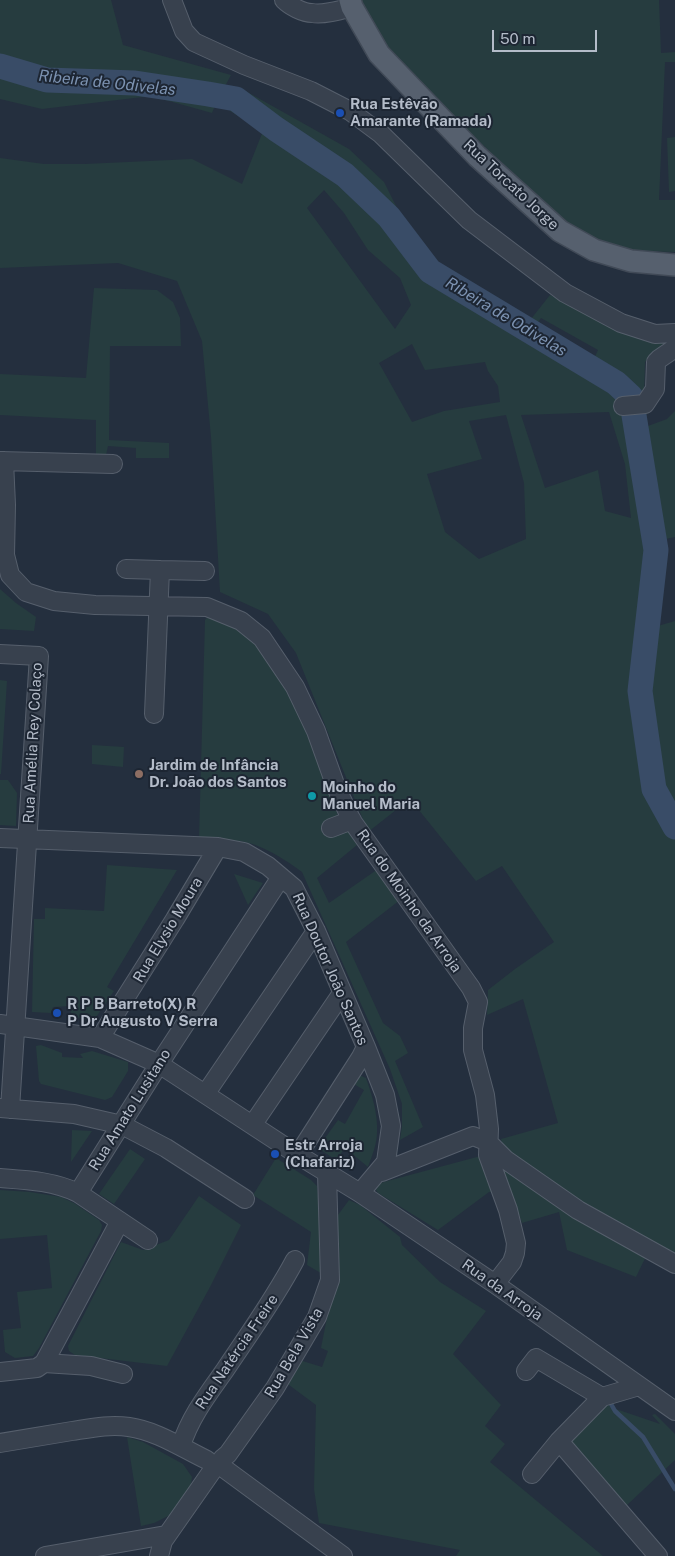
<!DOCTYPE html>
<meta charset="utf-8">
<style>
body{margin:0}
#map{position:relative;width:675px;height:1556px;overflow:hidden;background:#242f3e;font-family:"Public Sans",sans-serif}
canvas{display:block}
.scale{position:absolute;left:492px;top:30px;width:105px;height:22px;box-sizing:border-box;border:2px solid #b4bcc9;border-top:0;padding-left:6px;font-size:15px;line-height:18px;white-space:nowrap;color:#b4bcc9;-webkit-text-stroke:4px #1d2633;paint-order:stroke}
</style>
<div id="map">
<canvas width="675" height="1556"></canvas>
<div class="scale">50 m</div>
</div>
<script>
const c = document.querySelector('canvas').getContext('2d');
c.lineJoin = 'round';
function paint(path, color) { c.fillStyle = color; c.fill(path, 'evenodd'); }
function trace(path, color, width, dash) { c.strokeStyle = color; c.lineWidth = width; c.lineCap = dash ? 'butt' : 'round'; c.setLineDash(dash || []); c.stroke(path); }
function label(font, color, halo, rows, align = 'center') {
  c.font = font + ' "Public Sans",sans-serif'; c.lineWidth = 4; c.setLineDash([]); c.textBaseline = 'middle'; c.strokeStyle = halo; c.fillStyle = color; for (const [text, x, y, turn = 0] of rows) {
    c.save(); c.translate(x, y); c.rotate((+turn || 0) * Math.PI / 180); c.textAlign = isNaN(turn) ? turn : align; if (halo) c.strokeText(text, 0, 0); c.fillText(text, 0, 0); c.restore();
  }
}
const green = new Path2D(`
 M0 0H111L123 45 231 75 216 103 212 113 151 96 42 109 0 99Z
 M357 0H659L661 53 675 52V62H665L659 200H675V252L638 251 610 247 575 234 389 54Z
 M242 89 349 149 384 182 403 220 420 243 450 275 527 324 550 295 602 321 667 340 645 362 644 398 648 426 667 419 675 411V537L665 539 654 627 675 621V1253L653 1242 636 1277 567 1250 559 1212 522 1223 510 1191 489 1192 438 1230 378 1193 376 1190 380 1183 503 1150 501 1139 558 1123 523 999 487 1015 488 990 515 969 554 942 502 866 476 881 410 799 368 832 296 653 268 614 220 592 211 437 202 341 177 281 118 263 0 268V158L44 164H85L192 159 242 184 263 131 230 111ZM324 190 344 213 368 250 400 278 411 305 395 329 307 208ZM541 318 598 350 593 361 534 328ZM412 344 425 370 485 362 488 371 498 386 500 402 444 411 412 422 379 363ZM609 412 625 464 631 518 605 511 598 470 545 488 521 415ZM506 415 524 483 526 539 479 559 445 532 427 474 482 459 469 421Z
 M675 137V191L669 192 667 138Z
 M94 288 157 290 173 302 180 318 181 346H110L109 440 169 443V458H136V448L108 446 106 455 96 454V420L0 415V374L86 378Z
 M0 589 16 603 36 617 34 631 0 629Z
 M209 616 250 632 287 679 305 722 338 816 357 845 317 878 329 903 378 869 400 900 346 942 383 1023 400 1036 408 1053 395 1061 423 1127 400 1140 402 1126V1104L390 1069 302 872C284 859 262 844 239 841 226 840 212 840 199 839L205 620Z
 M0 680 7 681 1 774H0Z
 M92 745 124 747 123 767 92 764Z
 M0 780H8L17 793 16 826 0 825Z
 M107 865 177 870 107 987 114 991 92 1023 71 1015 70 1006 53 1007 51 1013 32 1012 34 919H45V908L104 911Z
 M234 874 263 883 248 905Z
 M41 1045 62 1053V1057L83 1058 80 1054 92 1051 128 1062V1071L112 1097 105 1100 41 1084 39 1081 36 1046Z
 M359 1075 366 1078C372 1095 378 1114 377 1132 377 1144 372 1156 368 1167L345 1148 336 1160 318 1148 338 1120 345 1124 364 1090 354 1084Z
 M72 1130 92 1131 71 1162Z
 M130 1149 145 1159 114 1204 99 1194Z
 M276 1158 311 1180 317 1186 326 1276 307 1265 311 1232 253 1195Z
 M0 1190 30 1192 61 1197 74 1203 99 1220 102 1225 101 1231 39 1348 33 1356 15 1358 5 1352 3 1330 21 1328 17 1292 52 1288 47 1235 0 1239Z
 M199 1196 241 1225 210 1287 167 1366 75 1355 69 1351 68 1346 121 1242 143 1250 169 1240Z
 M349 1200 360 1205 400 1237 402 1245 440 1282 486 1311 453 1354 501 1405 485 1426 505 1444 490 1462 603 1556H456L460 1550 319 1523 314 1489 316 1405 285 1382 296 1359 322 1367 328 1351 321 1348 328 1313 338 1281 337 1225 338 1215Z
 M603 1402 613 1408 660 1424 652 1415 655 1414 675 1434V1460L626 1506 569 1440Z
 M127 1437 143 1442 183 1464 192 1477 190 1493 174 1513 154 1523 141 1526Z`);
const stream = new Path2D(`
 M611 1404 615 1411 643 1437 675 1489`);
const river = new Path2D(`
 M0 66 47 80 135 83 208 94 236 99 276 129 345 175 389 217 430 271 616 383 631 397 656 550 640 691 654 789 675 827`);
const minor = new Path2D(`
 M172 0 184 31 194 42 244 65 311 91 350 111 381 134 469 220 565 293 621 323 655 334 675 333
 M284 0C290 6 303 13 312 13 324 15 341 10 352 7
 M623 406 645 404 655 389 656 362 659 359 675 348
 M0 461 113 464
 M4 461 6 505 5 555 10 575 26 592 54 601 95 605 207 607 241 621 262 638 295 687 316 731 336 787 352 821 471 988 478 1002 473 1028V1050L485 1095 489 1129 488 1155 508 1210 516 1243 515 1253 512 1262 495 1284
 M126 569 160 570 154 714
 M160 570 205 571
 M0 654 39 656 10 1109
 M331 828 352 820
 M0 838 218 847 244 852 268 866 294 888 316 931 366 1047 385 1095 391 1126 386 1162 360 1193
 M0 1024 100 1038 159 1064 298 1155 360 1193 495 1284 675 1411
 M100 1038 175 919 218 847
 M206 1093 316 931
 M0 1108 74 1114 122 1125 166 1148 245 1199
 M253 1124 342 993
 M298 1155 361 1057 366 1047
 M379 1171 382 1172 473 1136 488 1142 506 1160 578 1210 675 1264
 M0 1178C27 1180 53 1181 78 1193L148 1240
 M78 1193 159 1064 281 877
 M44 1363 91 1366 123 1374
 M526 1371 536 1358 602 1397
 M0 1372 37 1368 44 1363 120 1221
 M559 1441 658 1556
 M0 1443C24 1439 48 1435 72 1431 91 1428 110 1424 129 1427 157 1431 182 1448 207 1460
 M181 1446C190 1417 208 1394 225 1370 249 1334 275 1298 295 1260
 M222 1459 228 1454 275 1388 317 1317 330 1280 327 1173
 M222 1467 343 1556
 M532 1474 559 1441 602 1397 639 1386
 M45 1556 166 1535
 M159 1556 163 1541 212 1471`);
const major = new Path2D(`
 M350 0 352 7 379 54 477 156 560 231 594 250 631 261 675 265`);
const markers = [
 [340,113,5,"#1a4fb4"],
 [139,774,5,"#8d6e63"],
 [312,796,5,"#0f9aa8"],
 [57,1013,5,"#1a4fb4"],
 [275,1154,5,"#1a4fb4"]
];
const poiNames = [
 ["Rua Estêvão",350,104],
 ["Amarante (Ramada)",350,121],
 ["Jardim de Infância",149,765],
 ["Dr. João dos Santos",149,782],
 ["Moinho do",322,787],
 ["Manuel Maria",322,804],
 ["R P B Barreto(X) R",67,1004],
 ["P Dr Augusto V Serra",67,1021],
 ["Estr Arroja",285,1145],
 ["(Chafariz)",285,1162]
];
const streetNames = [
 ["Rua Torcato Jorge",511,185,43],
 ["Rua Amélia Rey Colaço",33,743,-87],
 ["Rua do Moinho da Arroja",409,901,55],
 ["Rua Elysio Moura",168,930,-59],
 ["Rua Doutor João Santos",330,969,66],
 ["Rua Amato Lusitano",130,1110,-58],
 ["Rua da Arroja",502,1290,35],
 ["Rua Natércia Freire",237,1352,-56],
 ["Rua Bela Vista",294,1353,-60]
];
const waterNames = [
 ["Ribeira de Odivelas",107,83,6],
 ["Ribeira de Odivelas",506,317,31]
];
paint(green, '#263c3f');
trace(stream, '#394c67', 4.5);
trace(river, '#394c67', 25);
trace(minor, '#565f6c', 20);
trace(major, '#414a57', 24);
trace(minor, '#38414e', 18);
trace(major, '#56606e', 21);
for (const [x, y, r, color] of markers) { const dot = new Path2D(); dot.arc(x, y, r, 0, 2 * Math.PI); c.fillStyle = color; c.fill(dot); trace(dot, '#1d2633', 2); }
label('bold 15px', '#b4bcc9', '#1d2633', poiNames, 'left');
label('15px', '#b4bcc9', '#1d2633', streetNames);
label('italic 16px', '#7c92b1', '#1d2633', waterNames);
</script>
